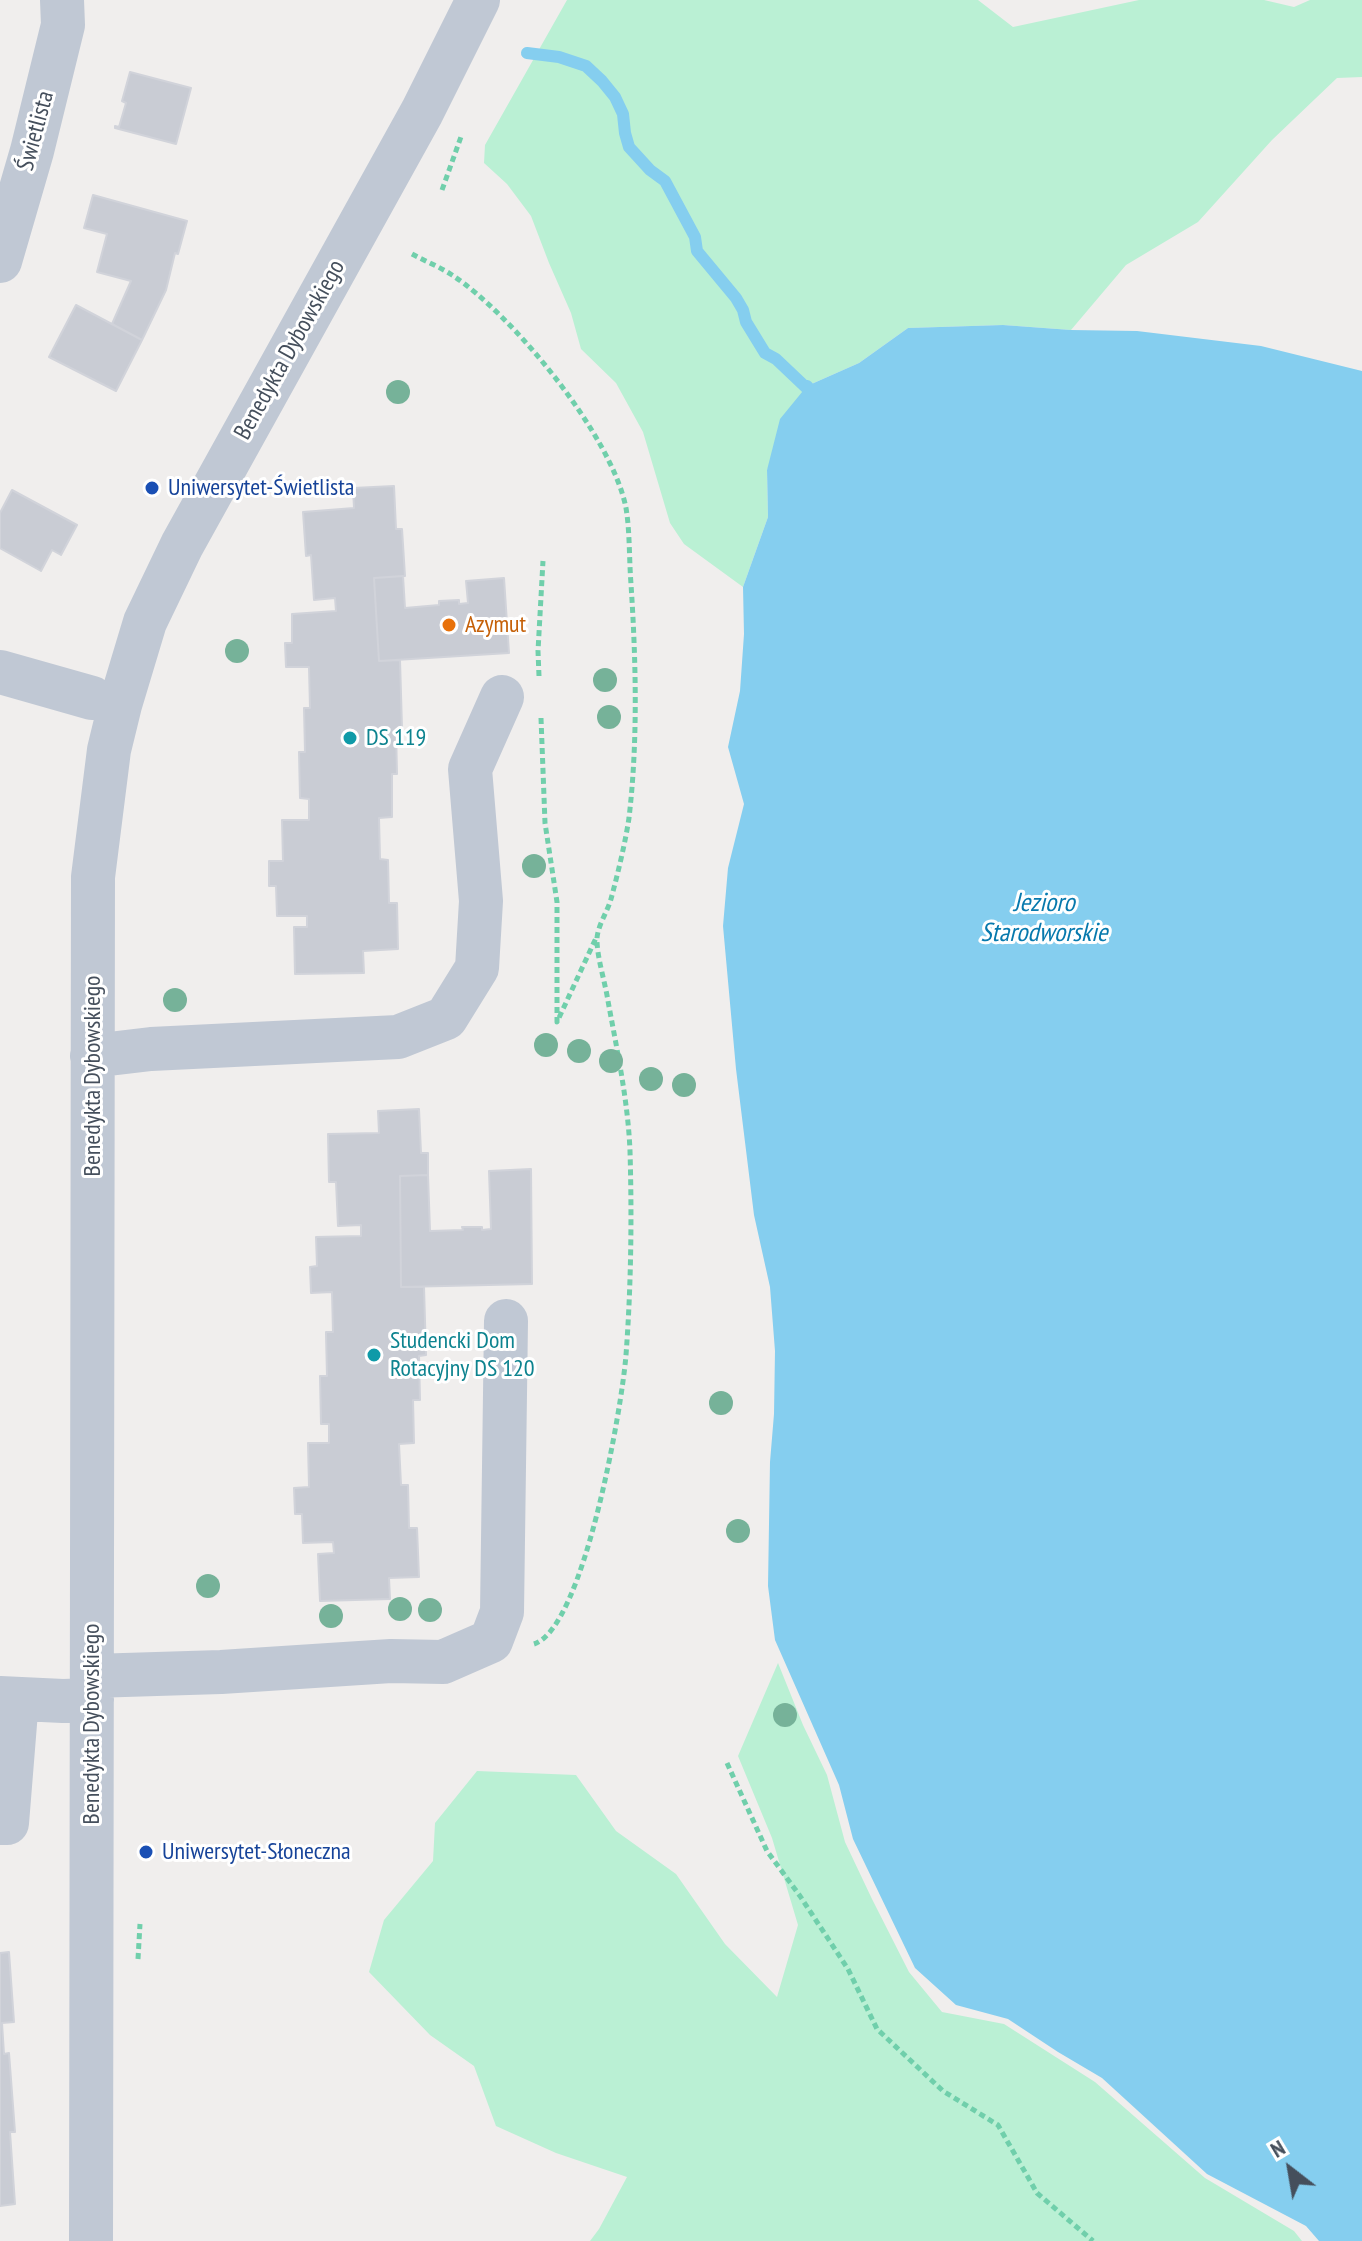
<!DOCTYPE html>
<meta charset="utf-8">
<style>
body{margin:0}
#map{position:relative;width:1362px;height:2241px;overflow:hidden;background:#f0eeed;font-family:"PT Sans Narrow",sans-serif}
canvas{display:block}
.north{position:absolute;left:1250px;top:2129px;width:80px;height:80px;-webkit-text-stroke:6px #fff;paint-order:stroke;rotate:329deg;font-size:22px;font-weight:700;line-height:32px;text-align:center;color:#454f5c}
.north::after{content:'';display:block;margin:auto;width:28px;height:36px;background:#454f5c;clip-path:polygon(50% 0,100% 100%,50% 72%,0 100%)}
</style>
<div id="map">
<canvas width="1362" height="2241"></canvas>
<div class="north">N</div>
</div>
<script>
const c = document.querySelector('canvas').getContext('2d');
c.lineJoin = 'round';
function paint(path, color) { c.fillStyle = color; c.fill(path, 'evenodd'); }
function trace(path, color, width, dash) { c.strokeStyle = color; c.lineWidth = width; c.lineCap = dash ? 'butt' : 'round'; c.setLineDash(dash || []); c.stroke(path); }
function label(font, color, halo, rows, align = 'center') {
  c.font = font + ' "PT Sans Narrow",sans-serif'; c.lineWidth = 6; c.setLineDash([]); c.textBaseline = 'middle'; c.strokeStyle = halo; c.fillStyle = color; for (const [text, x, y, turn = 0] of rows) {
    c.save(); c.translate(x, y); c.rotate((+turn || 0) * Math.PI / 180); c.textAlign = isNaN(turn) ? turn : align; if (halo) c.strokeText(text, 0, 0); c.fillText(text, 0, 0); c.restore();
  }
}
const green = new Path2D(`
 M567 0H978L1013 27 1139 0H1264L1294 7 1310 0H1362V77L1337 78 1272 140 1198 222 1126 265 1071 330 1003 325 908 328 859 363 807 386 767 470 768 517 743 587 684 544 670 523 643 432 616 383 581 349 571 313 549 263 531 216 507 184 484 163 485 145Z
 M778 1663 803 1725 827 1775 845 1842 872 1899 909 1972 942 2012 1004 2024 1095 2082 1205 2178 1294 2231 1302 2241H590L599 2229 627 2177 556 2153 496 2126 474 2066 430 2035 369 1972 384 1920 433 1861 435 1823 477 1771 576 1775 616 1831 676 1874 725 1944 777 1997 798 1925 772 1838 738 1756Z`);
const water = new Path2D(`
 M1003 325 1071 330 1137 331 1261 346 1362 371V2241H1319L1306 2226 1207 2174 1102 2078 1058 2052 1008 2019 956 2005 915 1968 853 1839 839 1785 775 1640 768 1586 770 1462 774 1414 775 1351 770 1287 754 1215 736 1069 723 926 728 868 744 804 728 747 740 691 744 634 743 587 768 517 767 470 780 419 807 386 859 363 908 328Z`);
const stream = new Path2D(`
 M527 53 559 57 586 66 602 81 615 97 623 114 625 133 629 147 650 170 665 181 695 237 697 251 736 298 743 310 746 322 765 353 776 359 815 396 807 386`);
const building = new Path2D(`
 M130 72 191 88 176 144 115 128V126L119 127 126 103 122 101Z
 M93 195 187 221 178 254 175 253 166 290 142 340 112 324 131 281 97 272 107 234 84 228Z
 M76 305 142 340 116 391 49 357Z
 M394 486 396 529H402L405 576 374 578 379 661 400 660 402 728 396 729 397 774H392V817L379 818 380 859 388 860 389 903H397L398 949 363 951 364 973 295 974 294 927H307V916H277L276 886H269V861H283L282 820H309V799L300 798 299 752H305L304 708H310L309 667H286L285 643H292V614L336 611 335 598 314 600 311 555 306 556 303 512 354 508 353 488Z
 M12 490 77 525 61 555 52 550 41 571 0 548V513Z
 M403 576 405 608 439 605V601L459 600V604L468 603 466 581 504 578 509 653 379 661 374 578Z
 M419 1109 421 1153H428V1175L400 1176 401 1287H424L426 1355 419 1356 420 1400H413L414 1443 399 1444 401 1485H408L409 1528H417L419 1577 389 1578 390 1599 320 1601 318 1554 334 1553 333 1542 303 1543 302 1514H295L294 1488 309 1487 308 1443H329V1424H321L320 1376H327L326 1334V1332H333L332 1292 311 1293 310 1267 317 1266 316 1237 361 1236V1225L338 1226 336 1182H329L328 1134 379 1133 378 1111Z
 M531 1169 532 1284 401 1287 400 1176 428 1175 430 1231 463 1230 462 1227H482V1230L491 1229 489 1171Z
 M9 1952 14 2022 2 2023 4 2054 9 2053 15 2132H10L15 2204 0 2206V1953Z`);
const path = new Path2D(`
 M442 190 462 134
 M412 254C425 261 440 267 452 275 513 315 612 436 626 508 630 532 629 559 631 584 636 661 638 741 629 818 625 844 618 873 611 899 607 913 596 928 597 942 598 961 605 982 608 1001 617 1050 628 1101 630 1151 632 1219 631 1288 626 1355 622 1407 584 1628 534 1644
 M539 676 538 651 543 561
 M541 718 545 823 557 902V1022L596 938
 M727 1763 767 1851 800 1896 848 1969 877 2029 943 2091 998 2125 1037 2193 1093 2241
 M138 1959 140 1924`);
const minor = new Path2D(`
 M0 261 32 151 63 25 62 0
 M0 672 92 698
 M92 1056 151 1049 398 1037 446 1018 477 968 481 901 470 769 502 697
 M92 1676 221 1672 391 1661 443 1662 491 1641 502 1612 506 1321
 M0 1698 63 1701 92 1700
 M0 1823H7L17 1699
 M91 2241 93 877 109 750 120 705 145 622 182 545 422 112 478 0`);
const trees = [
 [398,392],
 [237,651],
 [605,680],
 [609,717],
 [534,866],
 [175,1000],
 [546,1045],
 [579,1051],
 [611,1061],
 [651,1079],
 [684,1085],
 [721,1403],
 [738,1531],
 [208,1586],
 [400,1609],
 [430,1610],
 [331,1616],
 [785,1715]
];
const markers = [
 [152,488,8,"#1a4fb4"],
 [449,625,8,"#e8710a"],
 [350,738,8,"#0f9aa8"],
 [374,1355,8,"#0f9aa8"],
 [146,1852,8,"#1a4fb4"]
];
const streetNames = [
 ["Świetlista",36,131,-75],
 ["Benedykta Dybowskiego",290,350,-61],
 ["Benedykta Dybowskiego",93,1076,-90],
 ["Benedykta Dybowskiego",92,1724,-90]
];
const transitNames = [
 ["Uniwersytet-Świetlista",168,488],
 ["Uniwersytet-Słoneczna",162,1852]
];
const foodNames = [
 ["Azymut",465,625]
];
const cultureNames = [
 ["DS 119",366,738],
 ["Studencki Dom",390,1341],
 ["Rotacyjny DS 120",390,1369]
];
const waterNames = [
 ["Jezioro",1044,904],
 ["Starodworskie",1044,934]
];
paint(green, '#baf0d4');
paint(water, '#85ceef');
trace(stream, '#85ceef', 12);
paint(building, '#c9ccd4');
trace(building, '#d1d3da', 2);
trace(path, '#70cfab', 5, [6, 4]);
trace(minor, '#c0c8d4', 44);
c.fillStyle = '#76b299';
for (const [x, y] of trees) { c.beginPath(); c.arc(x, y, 12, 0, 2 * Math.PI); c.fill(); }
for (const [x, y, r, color] of markers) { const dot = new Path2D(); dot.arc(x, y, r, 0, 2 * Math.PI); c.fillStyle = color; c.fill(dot); trace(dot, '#fff', 3); }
label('24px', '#454f5c', '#fff', streetNames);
label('24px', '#164399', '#fff', transitNames, 'left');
label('24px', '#c56008', '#fff', foodNames, 'left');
label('24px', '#0d838f', '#fff', cultureNames, 'left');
label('italic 26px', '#0779ad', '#fff', waterNames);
</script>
